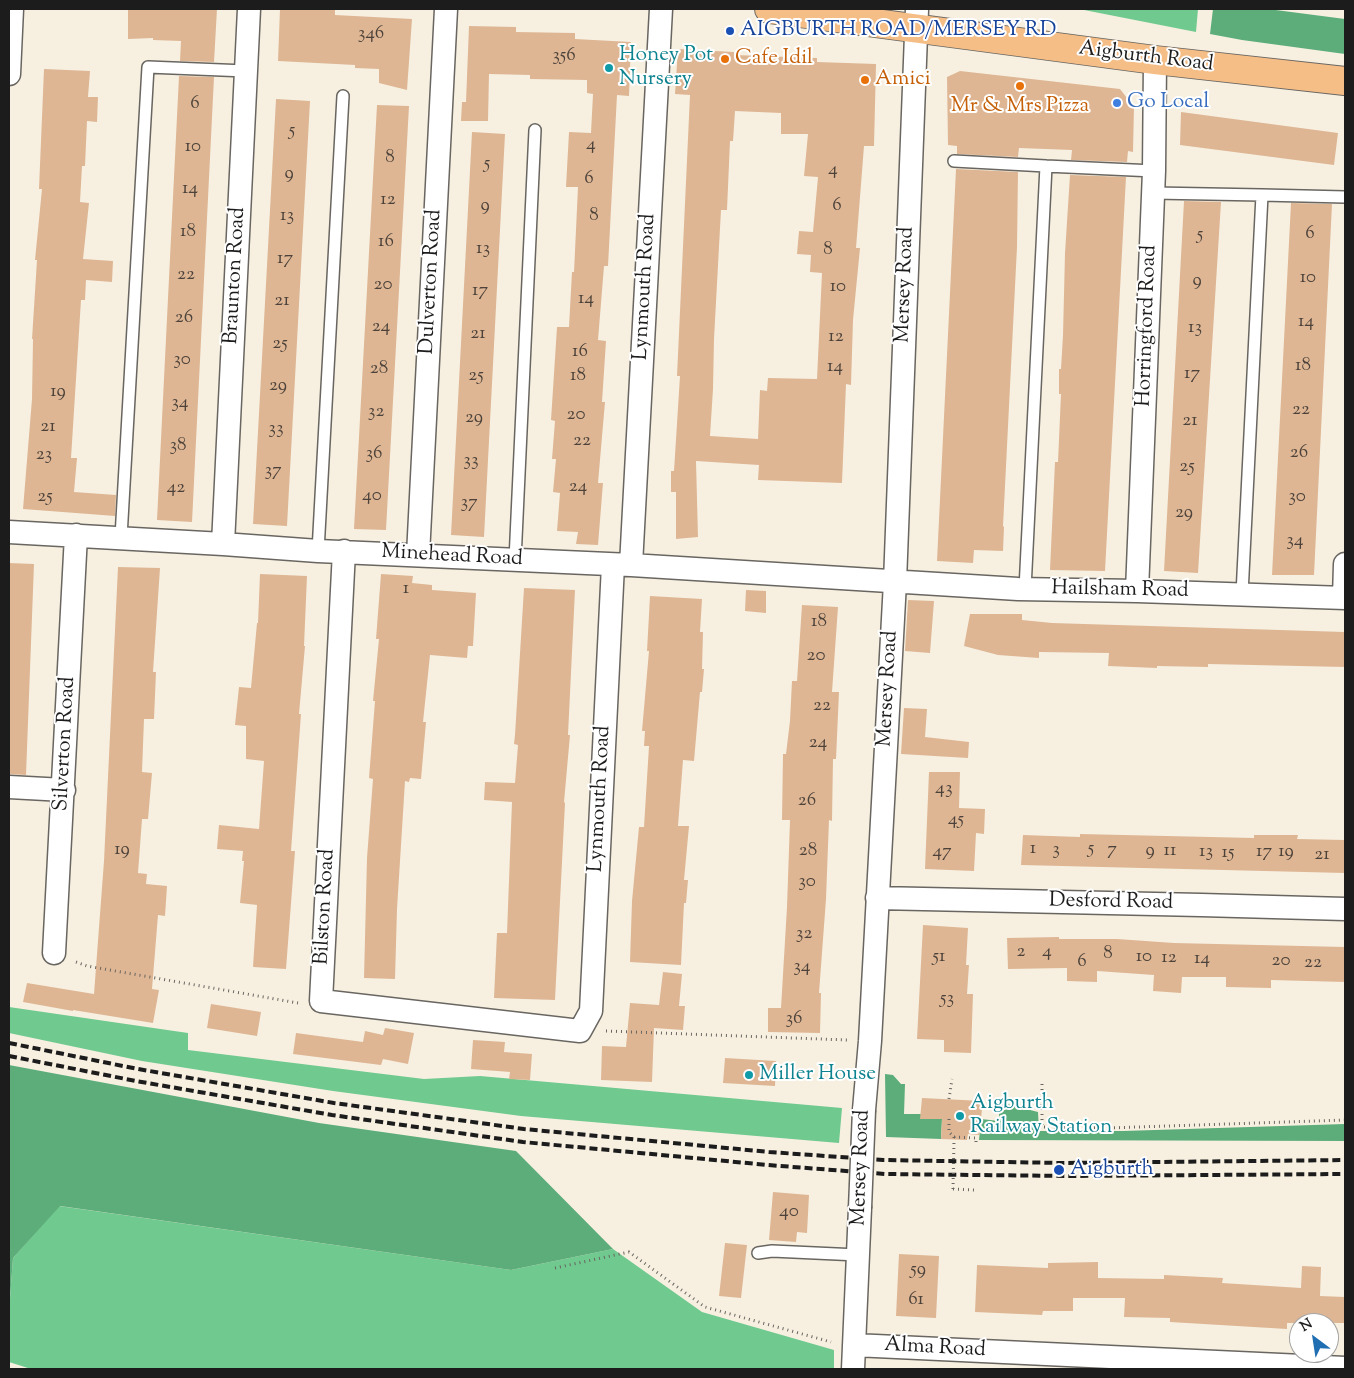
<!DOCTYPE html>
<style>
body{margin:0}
#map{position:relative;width:1354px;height:1378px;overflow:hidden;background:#f7f0e1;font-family:"Sorts Mill Goudy",serif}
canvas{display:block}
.frame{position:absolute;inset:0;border:10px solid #1c1c1c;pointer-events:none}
.north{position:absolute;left:1289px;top:1313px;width:50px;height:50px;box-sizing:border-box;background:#fff;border:1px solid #a4a4a4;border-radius:50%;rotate:329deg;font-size:14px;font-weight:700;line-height:20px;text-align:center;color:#1c1c1c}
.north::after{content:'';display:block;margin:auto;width:18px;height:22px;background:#1f6fb2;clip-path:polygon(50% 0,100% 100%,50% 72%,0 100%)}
</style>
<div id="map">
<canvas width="1354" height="1378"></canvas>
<div class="frame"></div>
<div class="north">N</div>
</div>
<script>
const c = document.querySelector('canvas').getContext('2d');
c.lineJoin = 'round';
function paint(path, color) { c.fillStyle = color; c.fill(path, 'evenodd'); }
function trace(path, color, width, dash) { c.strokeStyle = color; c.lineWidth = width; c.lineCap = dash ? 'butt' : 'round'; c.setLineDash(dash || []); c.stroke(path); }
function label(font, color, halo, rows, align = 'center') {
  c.font = font + ' "Sorts Mill Goudy",serif'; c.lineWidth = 4; c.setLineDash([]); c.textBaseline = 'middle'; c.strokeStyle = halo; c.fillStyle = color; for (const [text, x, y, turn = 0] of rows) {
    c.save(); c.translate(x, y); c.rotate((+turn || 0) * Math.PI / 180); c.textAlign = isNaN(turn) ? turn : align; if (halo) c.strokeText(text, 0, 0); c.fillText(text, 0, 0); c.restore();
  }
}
const green = new Path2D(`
 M1079 9H1198L1196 32Z
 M9 1007 188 1033V1050L424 1079 480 1076 842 1108 839 1143 521 1116 333 1091 142 1061 9 1033Z
 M59 1206 511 1270 613 1249 702 1312 834 1350V1369H31L9 1362V1312L13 1258Z`);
const forest = new Path2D(`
 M1213 9H1268L1345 19V54L1242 40 1210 34Z
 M9 1065 319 1123 516 1151 613 1249 511 1270 60 1206 13 1258 9 1312Z
 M885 1074 893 1075 901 1084H905L904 1114H921V1119H942L941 1139 886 1137Z
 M999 1102 1038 1112 1039 1131H1123L1345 1124V1141L979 1140 981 1119 999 1121Z`);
const building = new Path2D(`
 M128 9H217L214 62 180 61 181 41 153 40V38L128 39Z
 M280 9H335V15L412 19 407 90 379 83V69L355 68V65L278 61Z
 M469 26 516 27V32L575 33V39L631 42 629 96 617 95 608 266H604L598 340 606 341 602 402H605L598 483H603L598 545 576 544 578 532 557 531 560 493 553 492 556 459H552L555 421 551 420 557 327H569L572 272H574L578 187H566L569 132 591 133 593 94 587 93V80L530 79V75L489 74 488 121H461L462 102H466Z
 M678 49 734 52V55L817 58V62L876 64 874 146H864L856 248H860L853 320 851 385 846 384 842 483 758 480 759 465 696 461 698 537 676 539V492H671V471H674L680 376H677L690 95 675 94ZM735 111 781 113V134H808L804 176 818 177 813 232 799 231 797 254 811 255 810 272 822 273 817 379 768 378 767 391 760 390 758 439 710 436 713 389 714 339 721 210H727L730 141H733Z
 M44 69 90 71 88 97H98L97 122 87 121 85 166H82L80 202 89 203 83 259 113 261 112 282 86 280 85 300H81L71 458H77L74 492 116 495 115 516 23 509 32 399 33 339H32L37 260H35L42 189H39Z
 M960 71 1120 89 1134 107 1133 152 1128 151 1127 162 1071 160 1072 150 1019 148 1018 157 957 154V146L948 145 947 77Z
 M179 76 214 77 192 522 157 520Z
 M276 99 310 101 287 526 253 524Z
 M377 105 409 106 386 530 354 529Z
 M1181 112 1338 133 1334 165 1180 145Z
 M472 132 505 134 484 537 451 535Z
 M956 169 1018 172 1017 247 1003 526 1004 527 1003 551 974 550 973 563 937 561Z
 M1070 175 1126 177 1105 571 1050 570 1055 462H1058L1061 394H1059V369H1061L1063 335 1065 253Z
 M1184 201 1221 202 1198 573 1164 571Z
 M1291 203 1332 204 1314 575H1272Z
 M9 563 34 564 26 775 9 774Z
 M118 567 160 568 153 672H156L154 719H144L142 772 152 773 148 819H142L138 873 147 874 146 884 167 886 165 916 158 915 152 989 159 990 153 1023 73 1010V1011L23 1002 27 983 94 994 104 861Z
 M260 574 307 576 304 646H305L299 714H301L291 851H295L286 969 253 967 257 905 240 903 244 861H242L243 851 217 849 219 825 259 829 264 761 246 759V726L235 725 239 687 251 688 257 623H258Z
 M381 574 413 576 412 583 432 585V590L476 593 473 646H468L467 658 430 655 423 722H426L421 779 410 778 409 782 405 781 397 909 395 979 364 978 367 858 373 779 369 778 375 701H373L379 639H376Z
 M524 588 575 590 568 735H570L564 802 565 803 555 1000 494 998 497 933H507L512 802 484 800 485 782 515 783 518 745 514 744 515 735Z
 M746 590 766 591V613L745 611Z
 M650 596 702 599 700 632H703L702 669H704L702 692H700L694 761 683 760 678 826H689L684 880H688L686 903H684L681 965 630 962 632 901 639 827H644L649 746H644L645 731H642L649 651H647Z
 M908 600 934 601 930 653 905 651Z
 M802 605 838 607 832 692H839L836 759H833L832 821 829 820 826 899 819 993H821L820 1033 768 1032V1008H781L787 907 790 820H782L783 754H786L790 721 792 681H797Z
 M970 614H1022V620L1052 623 1345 632V667L1208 664V667L1157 666V668L1108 666 1109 653 1039 652V658L998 655 964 646Z
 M904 708 927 709 925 737 969 742 968 758 901 754Z
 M929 772H960L959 808 985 809 984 834 976 833 974 871 925 869Z
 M1080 834 1254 838V835H1298L1297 839 1345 840V873L1021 865 1023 835 1080 837Z
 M923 925 968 928 966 965H969L967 994H973L971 1053 944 1052V1040L917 1039Z
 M1059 937V939H1117L1174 943 1345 947V982L1271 980V988L1226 987V977H1182L1181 993 1153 991 1154 975 1097 971V982L1067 981V968L1008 969 1007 938Z
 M663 972 682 974 679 1006H685L683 1030 654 1028 652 1082 601 1080 602 1046 626 1047 630 1003 659 1005Z
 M211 1004 261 1012 257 1036 207 1028Z
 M385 1028 414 1033 408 1064 383 1059 381 1065 293 1054 296 1033 363 1042 365 1031 383 1035Z
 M473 1040 505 1042 504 1052 532 1054 530 1080 509 1079 510 1072 471 1069Z
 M725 1058 776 1061 775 1086 723 1083Z
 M922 1098 983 1101 979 1135 968 1134 967 1140 941 1139 942 1119H920Z
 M773 1192 809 1195 807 1233 797 1232 796 1242 769 1240Z
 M725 1243 747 1245 741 1298 719 1296Z
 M899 1254 939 1256 936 1318 896 1316Z
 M1098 1262V1278L1164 1279V1275L1223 1278 1222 1283 1301 1288 1302 1266 1321 1267 1320 1296 1345 1297V1323H1287V1329L1170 1322V1318L1124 1317 1125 1298H1073V1311H1043L1042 1315 975 1312 977 1265 1048 1268V1263Z`);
const path = new Path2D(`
 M76 962 87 966 298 1003
 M606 1031 847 1040
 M1042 1084V1127L1108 1128 1345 1120
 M949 1099 952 1079
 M949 1119V1132L954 1137V1140
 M954 1137 976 1138V1143
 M953 1189 974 1190
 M555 1268 629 1252 705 1307 831 1342`);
const lane = new Path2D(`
 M954 161 1046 166
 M1154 193 1262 195
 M121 537 148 67 246 71
 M318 551 343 96
 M515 560 535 130
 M1025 589 1046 166 1154 171
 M1242 594 1262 195 1345 197
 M758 1253 772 1251 858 1255`);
const street = new Path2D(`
 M9 74 12 9
 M9 532 223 544 318 551 631 565 1018 589 1137 591 1345 598
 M223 544 249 9
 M344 551 321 1001 580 1031 591 1011 613 565
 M418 555 446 9
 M631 565 661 9
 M1137 591 1154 171 1155 60
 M1344 598 1345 564
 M9 787 64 790
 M877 898 1201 905 1345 909
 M54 953 76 535
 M864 1110 870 1041 895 582 917 9
 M854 1345 1345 1368
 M853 1369 860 1208`);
const highway = new Path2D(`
 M769 9 1155 60 1345 81`);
const rail = new Path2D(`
 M9 1043 138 1069 334 1103 524 1129 769 1152 883 1160 1063 1163 1345 1160
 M9 1056 136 1081 332 1115 523 1142 768 1165 885 1174 1069 1176 1345 1174`);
const pathBridge = new Path2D(`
 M953 1189 954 1140`);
const streetBridge = new Path2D(`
 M860 1208 864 1110`);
const markers = [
 [730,31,5,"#1a4fb4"],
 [725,59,5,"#e8710a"],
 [609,68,5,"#0f9aa8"],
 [865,80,5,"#e8710a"],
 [1020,86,5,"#e8710a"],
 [1117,103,5,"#3f7fe0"],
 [749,1075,5,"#0f9aa8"],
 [960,1116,5,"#0f9aa8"],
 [1059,1170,6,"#1a4fb4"]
];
const numberNames = [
 ["346",371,35],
 ["356",564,57],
 ["6",195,105],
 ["5",292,132],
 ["4",591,146],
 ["10",193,148],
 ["8",390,159],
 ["5",487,165],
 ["4",833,171],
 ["9",289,175],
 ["6",589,180],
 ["14",190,190],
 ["12",388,201],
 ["9",485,207],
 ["6",837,207],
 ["13",287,217],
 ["8",594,217],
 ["18",188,233],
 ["6",1310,235],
 ["5",1200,236],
 ["16",386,243],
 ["13",483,250],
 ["8",828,251],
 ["17",285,260],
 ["22",186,276],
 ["10",1308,279],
 ["9",1197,282],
 ["20",383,286],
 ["10",838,288],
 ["17",480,292],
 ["14",586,300],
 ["21",282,302],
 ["26",184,319],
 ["14",1306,323],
 ["24",381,328],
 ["13",1195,329],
 ["21",478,335],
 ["12",836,338],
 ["25",280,345],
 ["16",580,353],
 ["30",182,361],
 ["18",1303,367],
 ["14",835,368],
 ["28",379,370],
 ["17",1192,375],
 ["25",476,377],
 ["18",578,377],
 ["29",278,387],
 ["19",58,393],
 ["34",180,404],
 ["22",1301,411],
 ["32",376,413],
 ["20",576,416],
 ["29",474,419],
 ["21",1190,422],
 ["21",48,428],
 ["33",276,430],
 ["22",582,442],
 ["38",178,447],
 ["26",1299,454],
 ["36",374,455],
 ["23",44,456],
 ["33",471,462],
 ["25",1187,468],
 ["37",273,472],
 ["24",578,488],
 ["42",176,489],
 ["40",372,497],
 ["25",45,498],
 ["30",1297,498],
 ["37",469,504],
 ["29",1184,514],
 ["34",1295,542],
 ["1",406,590],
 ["18",819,623],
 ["20",816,657],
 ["22",822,707],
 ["24",818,744],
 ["43",944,790],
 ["26",807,802],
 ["45",956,821],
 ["1",1033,850],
 ["5",1091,850],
 ["19",122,851],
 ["3",1056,851],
 ["7",1112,851],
 ["28",808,852],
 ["9",1150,852],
 ["11",1170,852],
 ["47",942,853],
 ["13",1206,853],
 ["17",1264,853],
 ["19",1286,853],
 ["15",1228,854],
 ["21",1322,856],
 ["30",807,883],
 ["32",804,935],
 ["2",1021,953],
 ["4",1047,953],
 ["8",1108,955],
 ["51",939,958],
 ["10",1144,958],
 ["12",1169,959],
 ["14",1202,960],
 ["20",1281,962],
 ["6",1082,963],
 ["22",1313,964],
 ["34",802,968],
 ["53",947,1000],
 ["36",794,1020],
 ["40",789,1213],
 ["59",918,1271],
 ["61",916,1301]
];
const transitNames = [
 ["AIGBURTH ROAD/MERSEY RD",740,31],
 ["Aigburth",1070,1170]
];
const cultureNames = [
 ["Honey Pot",619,56],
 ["Nursery",619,80],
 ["Miller House",759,1075],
 ["Aigburth",970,1104],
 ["Railway Station",970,1128]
];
const streetNames = [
 ["Aigburth Road",1146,58,7],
 ["Braunton Road",236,276,-87],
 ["Dulverton Road",432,282,-87],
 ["Mersey Road",906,285,-88],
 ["Lynmouth Road",646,287,-87],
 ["Horringford Road",1148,326,-88],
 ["Minehead Road",452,557,3],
 ["Hailsham Road",1120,591,1],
 ["Mersey Road",889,689,-87],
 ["Silverton Road",66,744,-87],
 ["Lynmouth Road",601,799,-87],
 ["Desford Road",1111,903,1],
 ["Bilston Road",326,907,-87],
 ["Mersey Road",862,1168,-88],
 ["Alma Road",935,1349,3]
];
const foodNames = [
 ["Cafe Idil",735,59],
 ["Amici",875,80],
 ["Mr & Mrs Pizza",1020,107,"center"]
];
const shopNames = [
 ["Go Local",1127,103]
];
paint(green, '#70c98f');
paint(forest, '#5cad7a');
paint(building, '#deb694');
trace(lane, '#696661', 14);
trace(street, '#696661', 25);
trace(highway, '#696661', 30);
trace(path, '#696661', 3, [1, 4]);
trace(lane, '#fff', 11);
trace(street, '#fff', 22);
trace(highway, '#f6be87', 28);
trace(rail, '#1c1c1c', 4, [8, 4]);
trace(streetBridge, '#696661', 25, []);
trace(pathBridge, '#696661', 3, [1, 4]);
trace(streetBridge, '#fff', 22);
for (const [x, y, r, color] of markers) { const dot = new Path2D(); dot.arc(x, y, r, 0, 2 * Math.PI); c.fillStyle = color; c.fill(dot); trace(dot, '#fff', 2); }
label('19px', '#4c423a', null, numberNames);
label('21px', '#164399', '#fff', transitNames, 'left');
label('21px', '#0d838f', '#fff', cultureNames, 'left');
label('21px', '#1c1c1c', '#fff', streetNames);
label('21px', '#c56008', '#fff', foodNames, 'left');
label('21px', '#366cbe', '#fff', shopNames, 'left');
</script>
